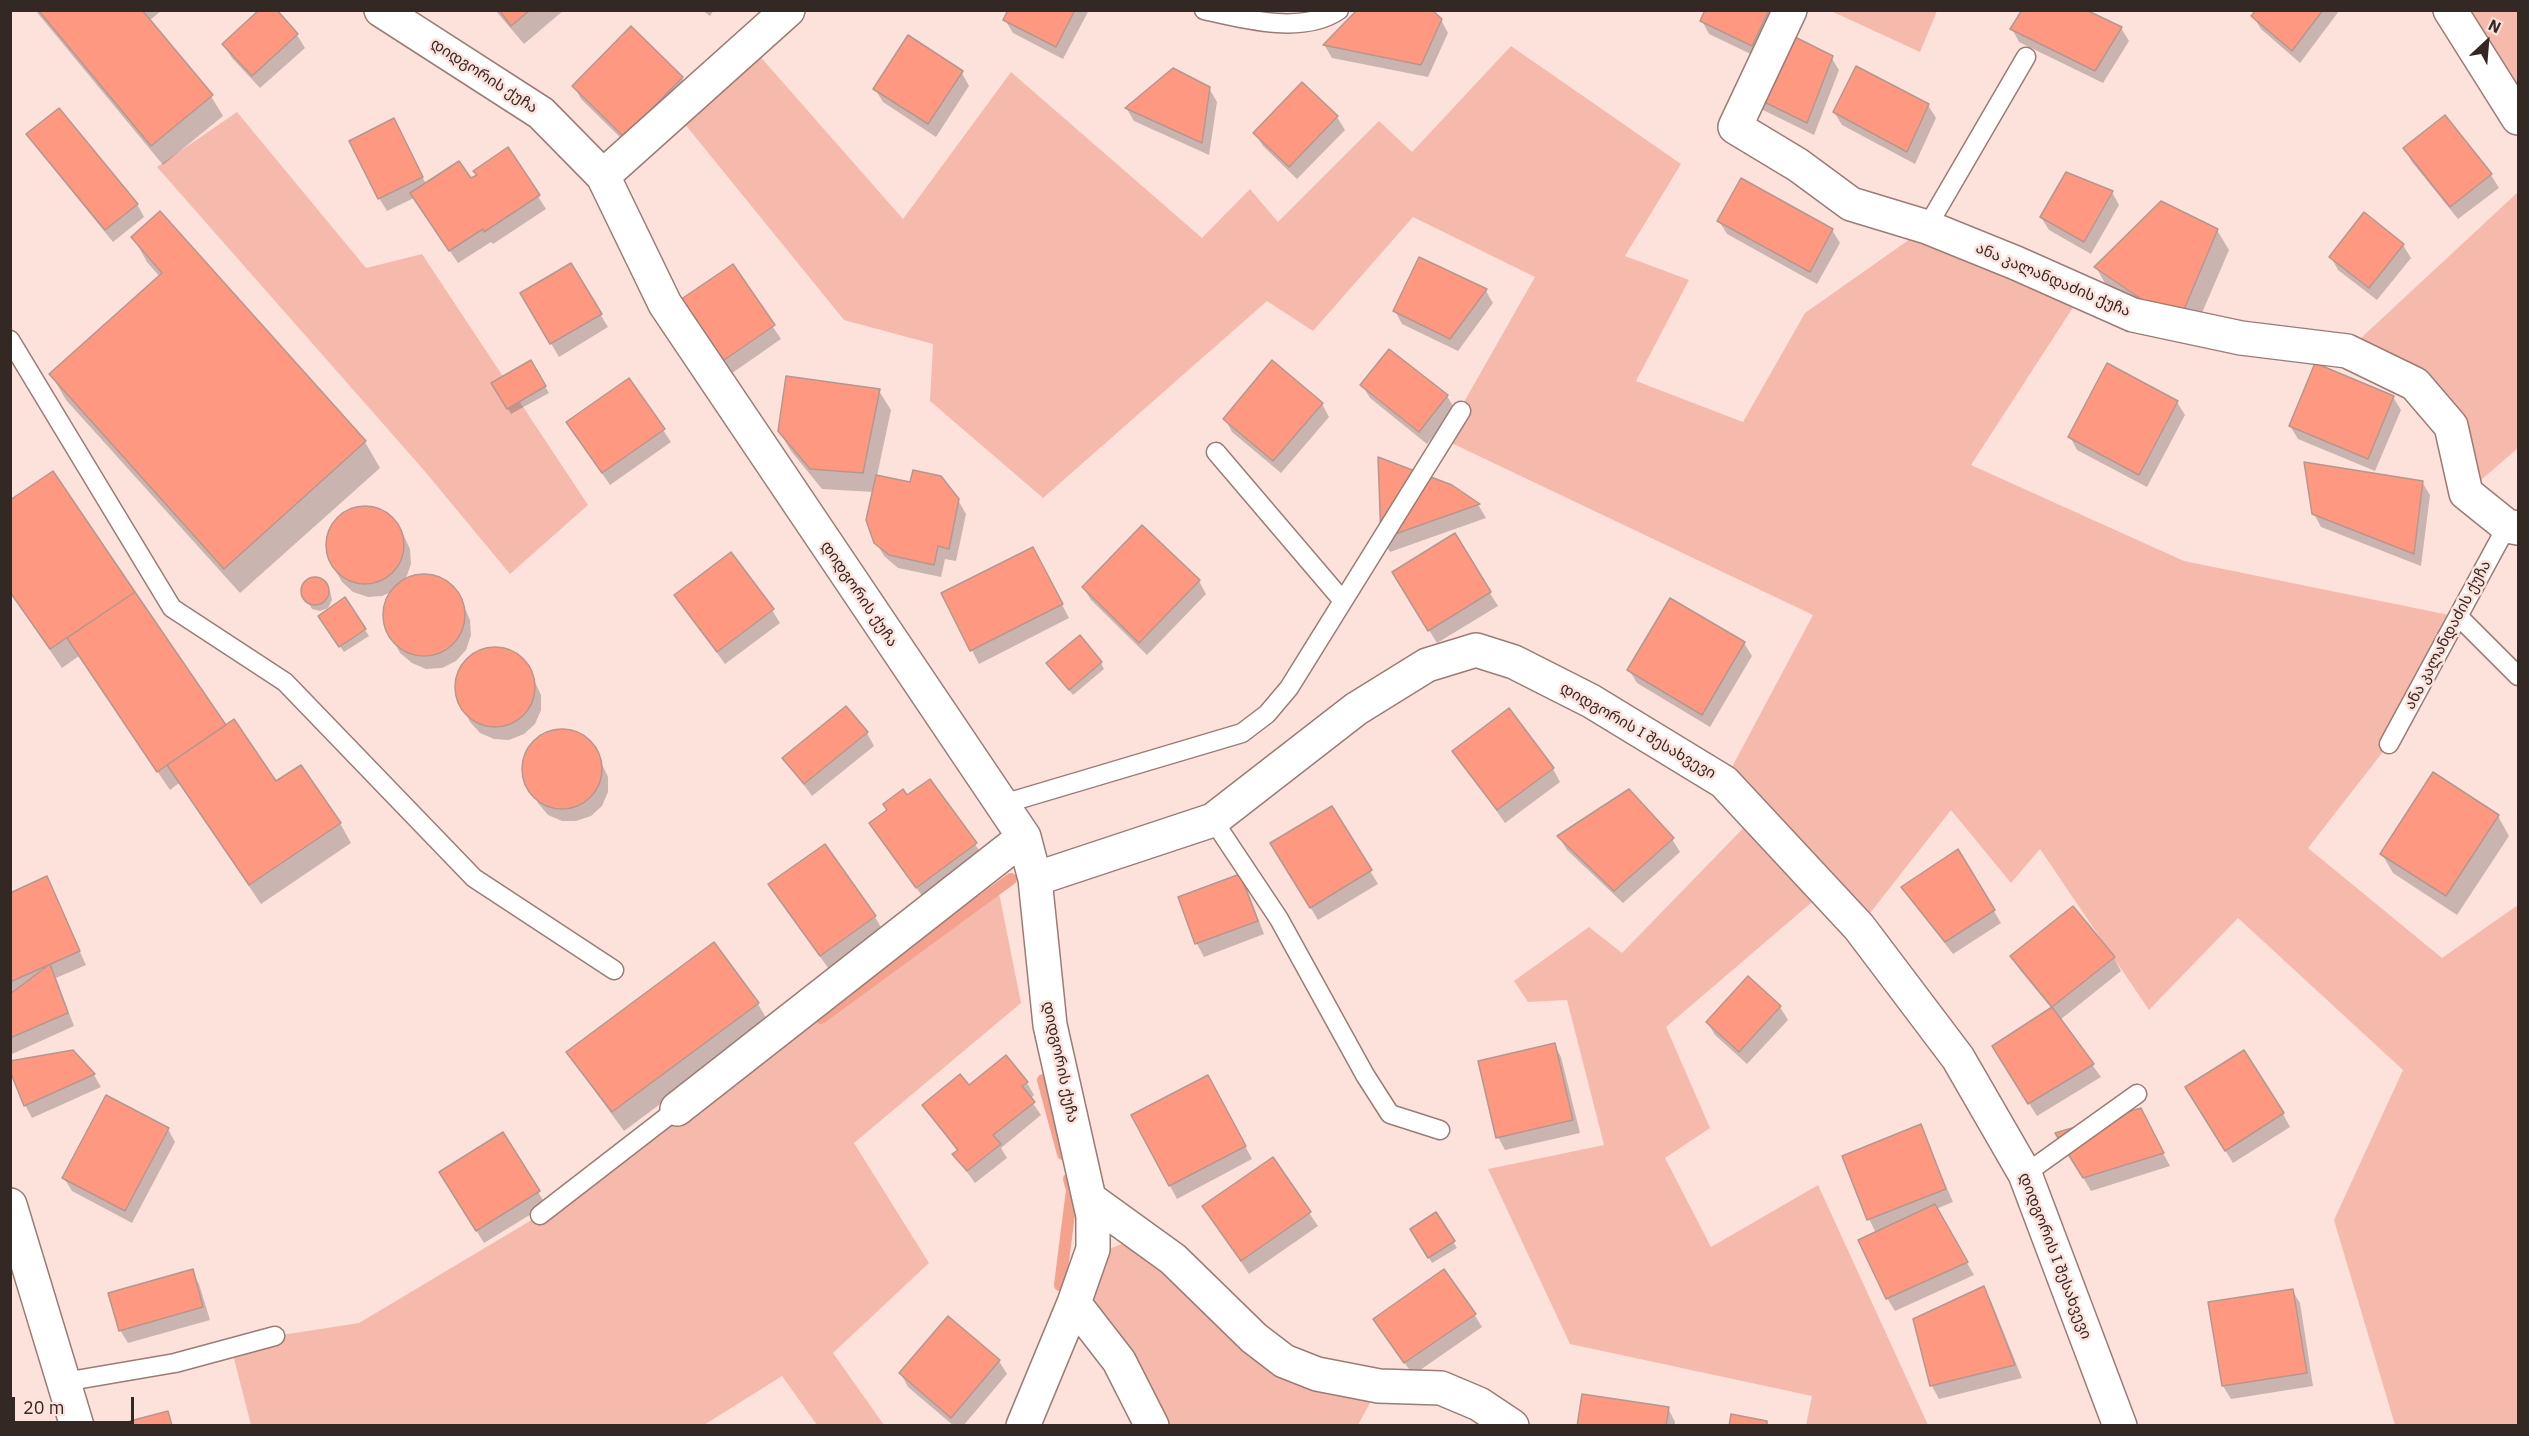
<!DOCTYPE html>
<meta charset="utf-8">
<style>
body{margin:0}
#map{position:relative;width:2529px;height:1436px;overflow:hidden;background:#fde2db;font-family:"IBM Plex Sans",sans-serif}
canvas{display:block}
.frame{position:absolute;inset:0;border:12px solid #342825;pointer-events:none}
.north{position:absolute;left:2457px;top:12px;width:60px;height:60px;-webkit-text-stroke:4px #fde2db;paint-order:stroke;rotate:26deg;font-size:16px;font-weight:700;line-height:24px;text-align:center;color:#342825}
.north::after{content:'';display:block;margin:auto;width:21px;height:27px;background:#342825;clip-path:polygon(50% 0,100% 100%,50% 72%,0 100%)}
.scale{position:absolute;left:12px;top:1397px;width:122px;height:27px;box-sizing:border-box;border:3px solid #342825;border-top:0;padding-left:8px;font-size:18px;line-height:21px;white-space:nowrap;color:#342825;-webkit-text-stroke:4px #fde2db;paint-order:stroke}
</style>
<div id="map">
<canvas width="2529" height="1436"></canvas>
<div class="frame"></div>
<div class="north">N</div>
<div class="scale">20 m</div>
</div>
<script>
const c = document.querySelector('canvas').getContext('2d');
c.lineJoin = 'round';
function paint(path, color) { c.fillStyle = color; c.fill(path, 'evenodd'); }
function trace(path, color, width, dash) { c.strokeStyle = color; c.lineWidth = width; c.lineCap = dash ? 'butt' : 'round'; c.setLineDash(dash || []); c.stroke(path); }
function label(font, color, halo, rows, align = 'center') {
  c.font = font + ' "IBM Plex Sans","Noto Sans Georgian",sans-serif'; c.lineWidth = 5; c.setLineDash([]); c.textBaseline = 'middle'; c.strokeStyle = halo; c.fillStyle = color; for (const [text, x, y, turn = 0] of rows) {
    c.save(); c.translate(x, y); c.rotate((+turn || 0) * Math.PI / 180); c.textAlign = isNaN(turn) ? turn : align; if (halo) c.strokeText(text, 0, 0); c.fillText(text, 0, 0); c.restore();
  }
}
const green = new Path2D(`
 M1831 11H1937L1920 52Z
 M2450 11H2518V118Z
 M750 45 903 219 1011 72 1202 238 1250 189 1278 222 1379 121 1412 152 1511 46 1681 164 1625 256 1689 280 1636 381 1743 422 1805 313 1927 227 2083 292 1971 465 2184 561 2459 617 2389 744 2308 848 2442 958 2518 905V1425H2395L2334 1220 2403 1070 2238 918 2149 1010 2040 849 2011 883 1951 810 1859 927 1825 891 1666 1027 1710 1128 1665 1158 1711 1247 1818 1185 1928 1425H1806L1812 1396 1570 1344 1488 1169 1604 1145 1567 1000 1528 1002 1514 981 1589 927 1622 953 1755 816 1724 782 1813 615 1443 439 1535 277 1413 217 1313 331 1267 301 1043 498 930 401 933 344 844 320 675 112Z
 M237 112 366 268 422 254 588 505 510 574 422 468 157 167Z
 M2518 192V448L2466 493 2451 426 2347 351Z
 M999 893 1021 1003 854 1143 929 1263 833 1353 884 1425H817L782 1376 704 1425H251L231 1347 275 1336 359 1323 540 1215 808 1007Z
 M1139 1237 1254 1338 1379 1386 1358 1425H1152L1085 1305 1104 1251Z`);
const shadow = new Path2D(`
 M35 10H162L149 21 211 96 223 116 163 165Z
 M275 10 297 35 305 48 260 88 232 58 224 45Z
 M495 10H564L524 44Z
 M702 10H714L710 16Z
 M1010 10H1089L1063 59 1013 33 1005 20Z
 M1359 10 1441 20 1448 33 1428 77 1332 58 1325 46Z
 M1707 10H1782L1759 58 1709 34 1702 21Z
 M2258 10 2339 11 2300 63 2261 29 2253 16Z
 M2121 28 2129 41 2103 83 2019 42 2012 29Z
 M1782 32 1831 57 1839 70 1814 135 1759 108Z
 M962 73 969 86 936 137 883 102 875 89Z
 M682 78 689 91 632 149 581 99 574 86Z
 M1303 84 1337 117 1345 130 1297 179 1263 146 1255 133Z
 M1209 88 1217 102 1209 155 1134 121 1127 109Z
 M1928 105 1936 118 1915 164 1842 125 1834 112Z
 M400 133 426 184 471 180 508 149 546 209 493 244 491 242 458 263 414 198 387 211 379 198Z
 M28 134 137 204 144 217 113 242 36 147Z
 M2405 149 2491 175 2499 188 2458 219 2412 162Z
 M2112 192 2119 205 2091 254 2049 230 2041 217Z
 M160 213 365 442 380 468 240 593 66 400 51 374 160 277 147 262 133 237Z
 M1719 221 1832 230 1840 243 1817 284 1727 234Z
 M2217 230 2229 250 2189 343 2107 287 2096 267Z
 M2403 245 2411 258 2377 300 2338 270 2331 257Z
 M1419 259 1486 291 1493 303 1458 351 1402 324 1395 311Z
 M732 266 781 339 725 378 684 317Z
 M522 294 600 314 608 327 559 357Z
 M1390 351 1447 396 1455 409 1427 444 1370 398 1362 385Z
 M531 362 549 393 511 414 493 384Z
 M879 391 891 410 877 476 958 500 966 514 956 561 945 559 941 577 898 568 884 556 876 542 874 492 822 489 791 451 779 431Z
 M2393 397 2401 410 2375 471 2298 439 2290 426Z
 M2177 402 2185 415 2147 487 2077 450 2070 437Z
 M1322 404 1329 417 1281 473 1232 432 1225 419Z
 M663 430 671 442 610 485 576 435Z
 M53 474 225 727 275 783 340 823 351 843 261 904 179 783 170 790 79 656 62 668 10 592Z
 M2422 482 2430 495 2421 566 2321 527 2314 514Z
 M1452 486 1479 506 1486 518 1390 552 1382 539Z
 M370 507 384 512 396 522 404 536 410 549 411 564 405 581 414 577 429 576 444 582 456 592 464 606 470 620 471 635 466 650 456 661 442 668 426 669 412 663 400 653 385 625 384 610 391 592 382 596 368 597 353 592 342 582 334 568 328 555 327 539 332 525 342 515 355 508Z
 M1454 535 1498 606 1437 643 1401 585Z
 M1040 562 1069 618 979 664 943 594Z
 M312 579H319L330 591 332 600 328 608 320 611 312 609 303 594 306 582Z
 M1199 581 1206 594 1147 655 1091 600 1083 587Z
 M676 596 772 610 780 623 725 664Z
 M345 599 369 636 344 652 323 622Z
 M1671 600 1744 643 1752 656 1710 727 1637 683 1629 670Z
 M488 649H504L517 656 528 667 541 695V710L535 724 524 734 509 740 494 739 480 733 470 722 456 693 457 678 463 664 474 654Z
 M1101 663 1104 669 1073 695 1052 669Z
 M556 731 571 732 585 738 595 749 608 777V792L602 806 591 816 576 821H562L548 815 538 803 524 775 525 760 531 746 542 736Z
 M867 733 874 746 812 796 784 758Z
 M1454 751 1553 769 1560 782 1505 823Z
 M930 781 984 857 925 900 871 824Z
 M1332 808 1378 884 1318 920 1272 844Z
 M2498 816 2509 836 2457 915 2393 873 2382 854Z
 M1559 837 1672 839 1680 852 1623 903 1567 850Z
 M1958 851 2001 923 1953 954 1911 900 1903 887Z
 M1240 876 1247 889 1264 934 1204 957 1197 944 1180 898Z
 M46 878 86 965 56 978 74 1026 12 1054 10 894Z
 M770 885 875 917 882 929 828 968Z
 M2012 957 2114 958 2121 971 2060 1020 2101 1077 2037 1116 2001 1059 2052 1009 2020 970Z
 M1748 978 1780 1007 1788 1020 1747 1064 1715 1035 1707 1022Z
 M758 1004 769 1023 624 1131 580 1071 568 1052Z
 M1554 1044 1561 1057 1580 1133 1505 1150 1498 1137Z
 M94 1075 101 1087 32 1118 25 1105Z
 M1027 1083 1034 1095 1030 1099 1041 1115 1001 1148 1007 1158 975 1183 954 1154 958 1152 924 1106 969 1087Z
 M1215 1090 1252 1159 1177 1199 1133 1116Z
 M2194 1100 2283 1114 2290 1127 2233 1163Z
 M2147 1123 2170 1166 2091 1191 2057 1133Z
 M1920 1126 1953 1202 1936 1209 1974 1275 1895 1311 1887 1298 1876 1233 1869 1219 1844 1156Z
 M168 1129 175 1142 132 1223 72 1191 64 1178Z
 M503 1134 546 1205 484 1243 448 1185Z
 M1272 1159 1318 1226 1249 1274 1204 1206Z
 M1436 1214 1457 1248 1432 1263 1412 1229Z
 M192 1271 199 1284 210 1320 128 1343 120 1330Z
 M1984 1288 1991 1301 2022 1378 1939 1399 1932 1386 1915 1320Z
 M2292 1290 2300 1303 2313 1386 2231 1399 2223 1386Z
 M1474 1314 1482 1327 1413 1375 1383 1332Z
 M948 1318 999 1361 1007 1374 963 1426H954L908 1387 901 1374Z
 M1668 1408 1675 1422V1426H1579Z`);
const stream = new Path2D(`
 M821 1018 1011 879
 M1043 1080 1063 1154
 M1060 1285 1072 1190 1069 1179`);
const building = new Path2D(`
 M38 10H142L213 95 151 146Z
 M259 10H277L298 34 252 76 222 44Z
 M499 10H530L511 26Z
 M1008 10H1075L1056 47 1003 20Z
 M1357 10H1432L1442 19 1421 65 1323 45Z
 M1705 10H1769L1752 46 1700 21Z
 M2022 10H2086L2122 27 2095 71 2010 29Z
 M2256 10H2323L2292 51 2251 16Z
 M631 26 683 77 624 137 572 86Z
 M1781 30 1833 56 1807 123 1750 95Z
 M908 35 963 71 928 124 873 89Z
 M1856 66 1929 104 1907 152 1833 112Z
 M1173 68 1210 87 1202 143 1125 108Z
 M1302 82 1338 116 1289 167 1253 133Z
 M59 108 138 204 105 230 26 134Z
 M2445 115 2492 174 2450 207 2403 148Z
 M394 118 423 177 378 199 349 141Z
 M508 147 540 195 484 232 483 229 449 251 410 193 459 161 471 178 477 175 473 171Z
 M2066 172 2113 191 2084 242 2040 217Z
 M1741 178 1833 229 1810 272 1717 221Z
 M2161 201 2218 229 2178 324 2094 267Z
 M160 211 366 441 224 569 49 374 162 273 131 237Z
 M2364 212 2404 244 2369 288 2329 257Z
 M1419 257 1487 289 1450 339 1393 311Z
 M571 263 602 314 550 344 520 293Z
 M733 264 775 325 717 365 674 304Z
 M1389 349 1448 395 1419 432 1360 385Z
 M531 360 546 386 507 409 491 383Z
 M1272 360 1323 403 1273 461 1223 419Z
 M2107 363 2178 401 2139 475 2068 437Z
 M2315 363 2394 396 2368 459 2289 426Z
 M786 376 880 389 863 473 810 469 778 431Z
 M629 378 665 429 602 473 566 422Z
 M1378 457 1452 485 1480 504 1381 539Z
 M2304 462 2423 481 2414 554 2312 514Z
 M913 470 941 476 959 499 949 549 938 546 934 565 889 555 874 543 866 520 876 475 910 482Z
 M53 471 135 592 50 649 10 592V500Z
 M326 545a39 39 0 1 1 78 0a39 39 0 1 1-78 0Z
 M1142 525 1200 580 1139 643 1082 587Z
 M1455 533 1491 592 1428 631 1392 572Z
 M1033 547 1063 604 970 651 941 593Z
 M731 552 774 609 717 652 674 595Z
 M383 615a41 41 0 1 1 82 0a41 41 0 1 1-82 0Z
 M301 591a14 14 0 1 1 28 0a14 14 0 1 1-28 0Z
 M135 592 226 725 157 772 67 638Z
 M345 597 366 629 339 647 318 616Z
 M1670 598 1745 642 1702 715 1627 670Z
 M1080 635 1102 662 1069 690 1046 663Z
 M455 687a40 40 0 1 1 80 0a40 40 0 1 1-80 0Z
 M846 706 868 732 804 784 782 758Z
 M1509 708 1554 768 1497 810 1452 751Z
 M234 719 276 781 301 765 341 823 249 885 167 765Z
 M522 769a40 40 0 1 1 80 0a40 40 0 1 1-80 0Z
 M2433 772 2499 815 2446 896 2380 854Z
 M930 779 977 843 916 888 869 823 887 810 883 804 903 789 907 795Z
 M1629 789 1674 838 1614 891 1557 836Z
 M1332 806 1372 870 1310 908 1270 843Z
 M825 844 876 916 820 956 768 884Z
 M1958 849 1995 910 1945 942 1901 887Z
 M1240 874 1258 921 1195 944 1178 897Z
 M47 876 80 951 10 982V893Z
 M2073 906 2115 957 2052 1007 2010 956Z
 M714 942 759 1003 612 1112 566 1052Z
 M50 964 68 1013 10 1038V994Z
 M1748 976 1781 1006 1739 1052 1706 1022Z
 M2052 1007 2094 1064 2028 1104 1992 1046Z
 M1555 1043 1573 1120 1496 1138 1478 1061Z
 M73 1050 95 1074 24 1106 10 1071V1061Z
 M2244 1050 2284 1113 2225 1151 2185 1087Z
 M1006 1055 1028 1082 1022 1086 1035 1102 993 1135 1001 1144 967 1171 952 1154 958 1150 922 1105 960 1074 969 1085Z
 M1208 1075 1246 1146 1169 1186 1131 1115Z
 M106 1095 169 1128 125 1211 62 1178Z
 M2141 1108 2164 1153 2083 1178 2055 1133Z
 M1921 1124 1946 1189 1867 1220 1842 1156Z
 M503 1132 540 1191 476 1231 439 1172Z
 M1273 1157 1311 1212 1241 1261 1202 1206Z
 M1935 1204 1968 1262 1886 1299 1858 1240Z
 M1436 1212 1455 1241 1428 1258 1410 1229Z
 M193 1269 203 1307 119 1331 108 1293Z
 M1444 1269 1476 1314 1404 1363 1373 1319Z
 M1984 1286 2015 1365 1930 1386 1913 1319Z
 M2293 1289 2307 1373 2222 1386 2208 1302Z
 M948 1316 1000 1360 951 1418 899 1373Z
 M1582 1394 1669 1407 1666 1426H1577Z
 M168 1411 172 1426H131L130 1421Z
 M1731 1414 1767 1421V1426H1729Z`);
const service = new Path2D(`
 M1204 10C1243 19 1303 35 1339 10
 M1927 227 2026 57
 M10 340 172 608 285 682 474 878 614 970
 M1216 452 1343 601
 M2459 617 2518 676
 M2389 744 2507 526
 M1003 804 1242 733 1267 714 1289 688 1461 411
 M1213 820 1279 919 1365 1075 1390 1114 1440 1130
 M2025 1174 2137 1094
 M540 1215 677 1109
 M64 1382 175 1363 275 1336`);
const minor = new Path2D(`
 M381 10 541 113 603 176 665 304 1024 837 1035 879 1050 1025 1093 1216V1249L1074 1303 1119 1361 1152 1426
 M1790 10 1735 127 1798 165 1851 204 1927 227 2016 263 2133 315 2241 338 2347 351 2415 384 2451 426 2466 493 2507 526 2518 528
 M2450 10 2518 118
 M603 176 788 10
 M1035 879 1213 820 1356 709 1427 665 1476 650 1514 662 1591 701 1724 782 1859 927 1958 1058 2025 1174 2120 1426
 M677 1109 1024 837
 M1090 1199 1173 1259 1254 1338 1284 1361 1317 1374 1379 1386 1441 1388 1479 1404 1512 1426
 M10 1205 77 1426
 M1023 1426 1074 1303`);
const streetNames = [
 ["დიდგორის ქუჩა",484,76,33],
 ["ანა კალანდაძის ქუჩა",2053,280,23],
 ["დიდგორის ქუჩა",859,594,56],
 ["ანა კალანდაძის ქუჩა",2448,635,-62],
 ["დიდგორის I შესახვევი",1638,731,30],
 ["დიდგორის ქუჩა",1060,1062,78],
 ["დიდგორის I შესახვევი",2055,1256,69]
];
paint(green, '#f6baac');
paint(shadow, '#0003');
trace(stream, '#f4a18e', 12);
paint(building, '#fe9880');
trace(building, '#b6978f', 1.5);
trace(service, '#9b7c75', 21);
trace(minor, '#9b7c75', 36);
trace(service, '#fff', 18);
trace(minor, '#fff', 33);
label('15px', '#342825', '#fde2db', streetNames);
</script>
